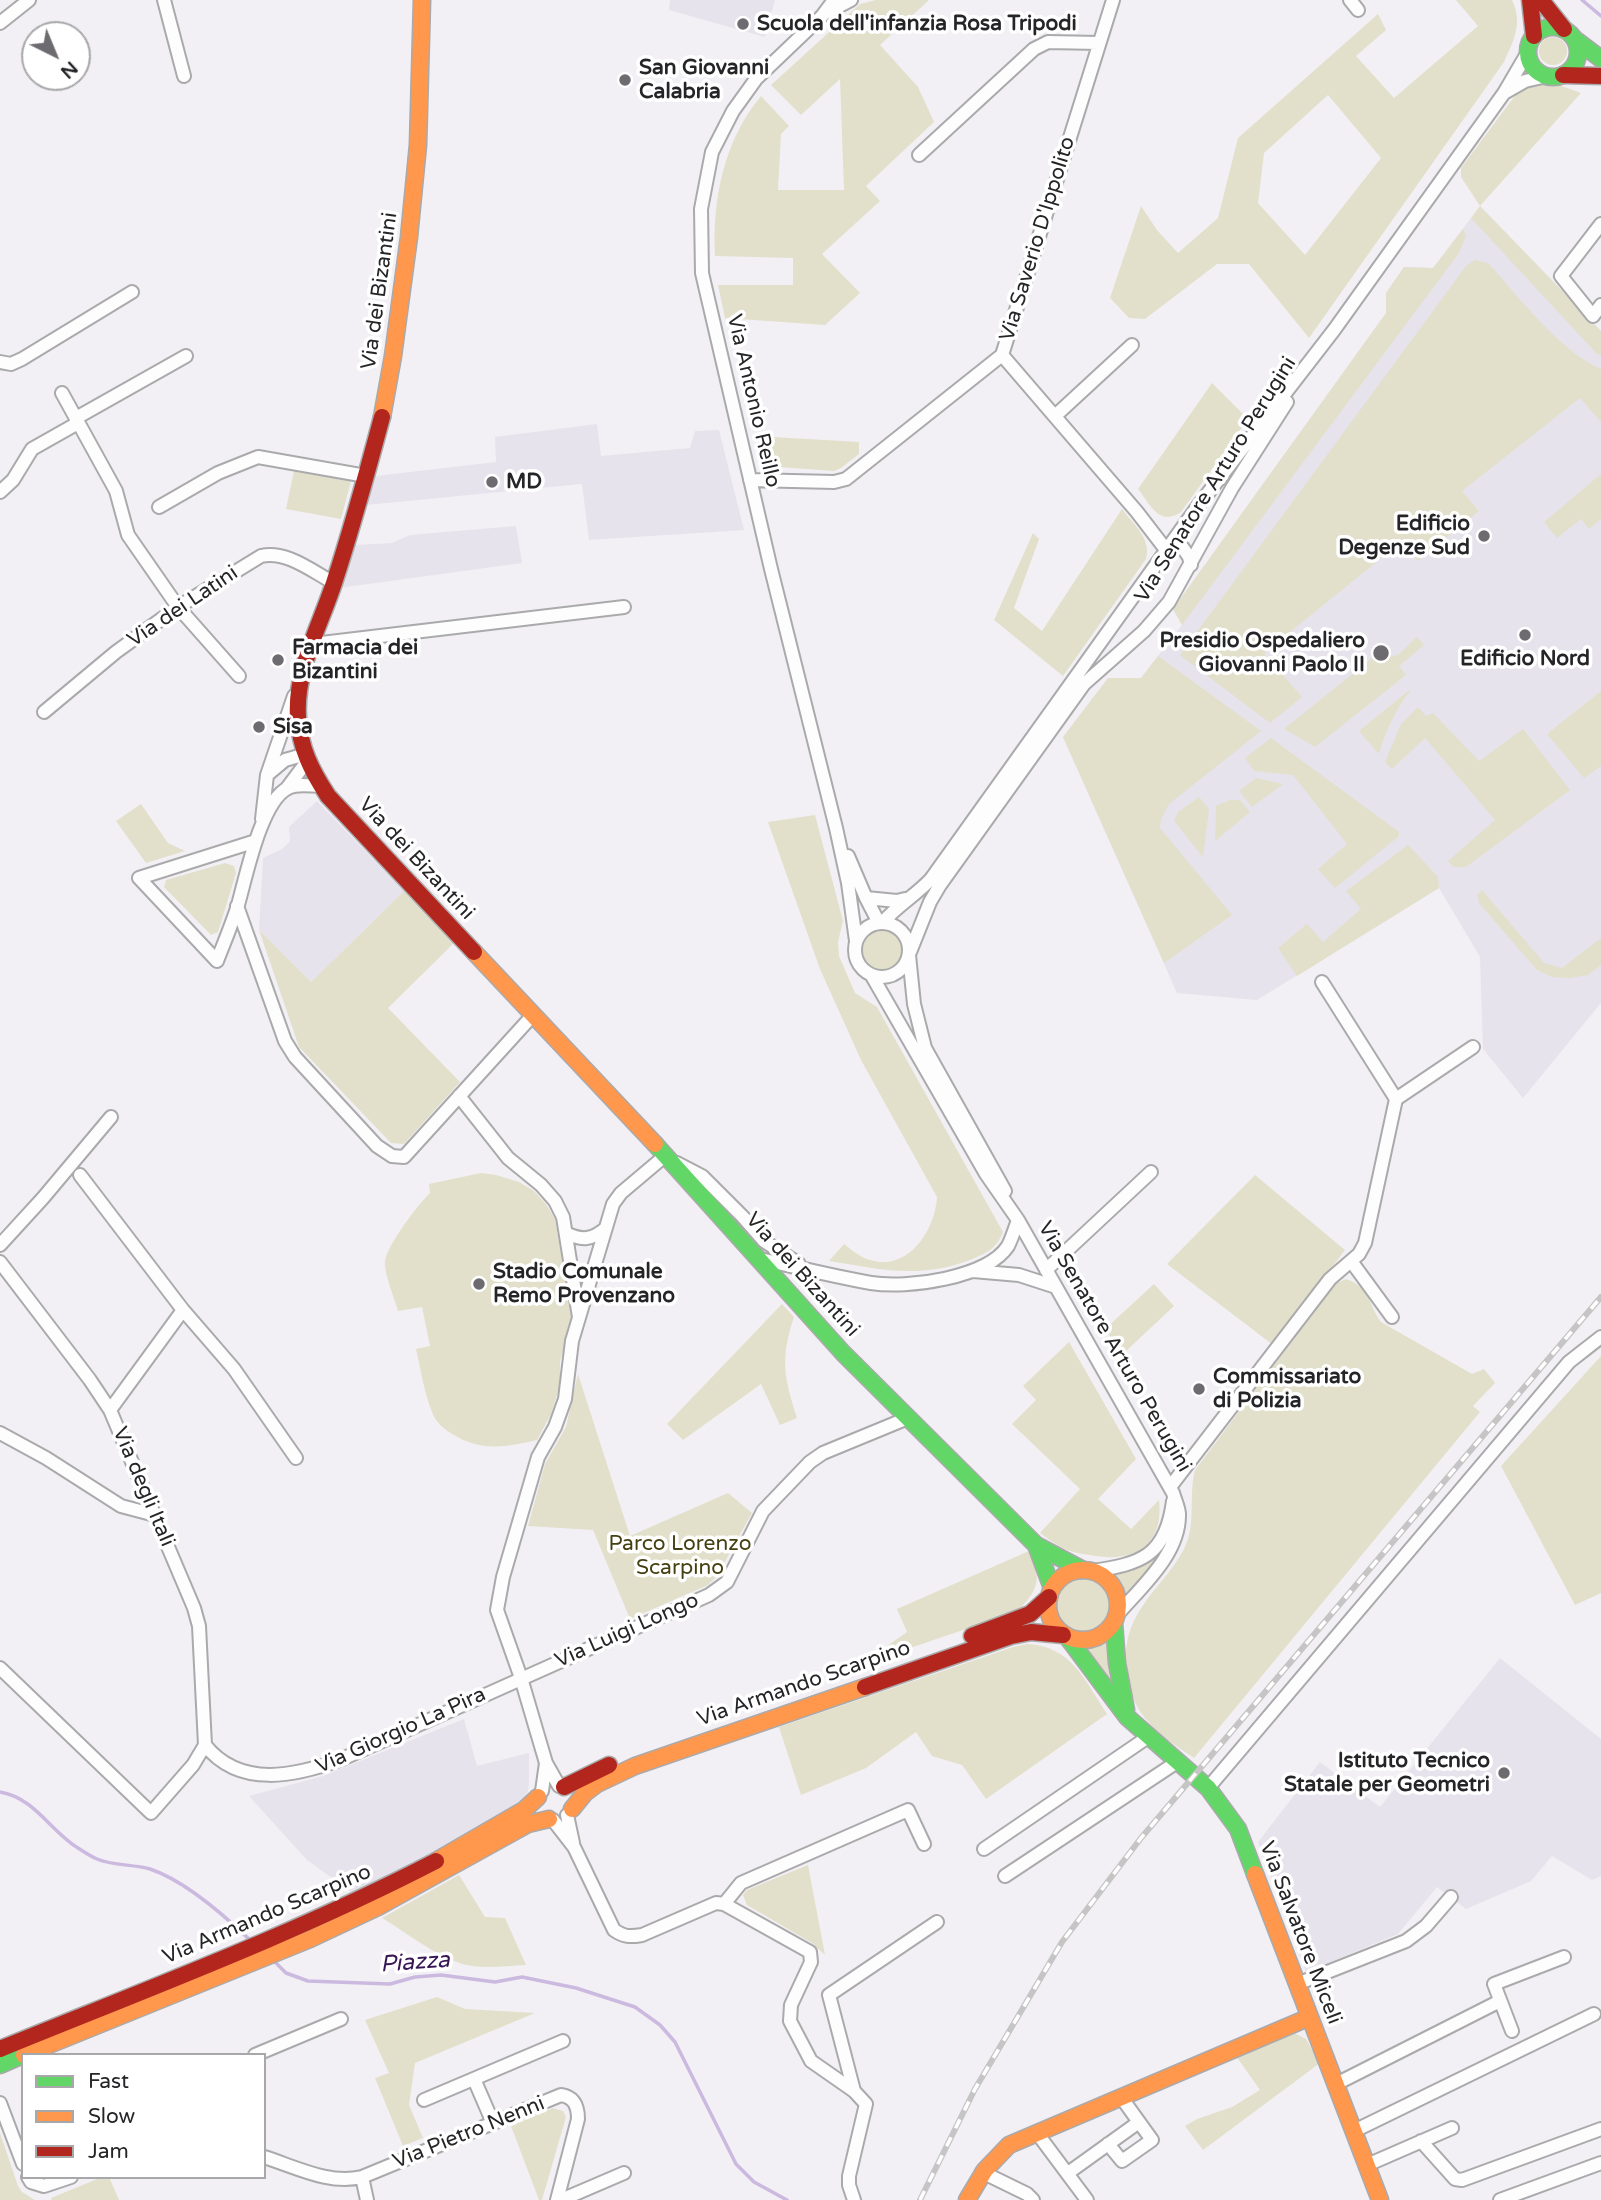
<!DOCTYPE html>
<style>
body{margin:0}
#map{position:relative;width:1601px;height:2200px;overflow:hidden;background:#f2f0f4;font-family:"Varela Round",sans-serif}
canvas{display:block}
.legend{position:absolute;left:21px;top:2053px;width:245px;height:126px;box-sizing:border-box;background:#fff;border:2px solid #a8a7a9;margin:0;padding:9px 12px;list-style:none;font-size:21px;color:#252427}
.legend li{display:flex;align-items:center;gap:14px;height:35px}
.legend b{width:35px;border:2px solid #a8a7a9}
.north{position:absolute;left:21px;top:21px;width:70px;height:70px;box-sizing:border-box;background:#fff;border:2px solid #a8a7a9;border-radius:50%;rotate:137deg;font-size:19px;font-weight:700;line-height:28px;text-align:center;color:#252427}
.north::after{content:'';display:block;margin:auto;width:24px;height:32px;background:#6d6b6f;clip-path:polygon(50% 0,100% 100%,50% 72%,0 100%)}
</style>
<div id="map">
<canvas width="1601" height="2200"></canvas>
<ul class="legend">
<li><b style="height:9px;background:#63d668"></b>Fast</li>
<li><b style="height:9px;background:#ff974d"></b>Slow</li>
<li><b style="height:9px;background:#b3261e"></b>Jam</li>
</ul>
<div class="north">N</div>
</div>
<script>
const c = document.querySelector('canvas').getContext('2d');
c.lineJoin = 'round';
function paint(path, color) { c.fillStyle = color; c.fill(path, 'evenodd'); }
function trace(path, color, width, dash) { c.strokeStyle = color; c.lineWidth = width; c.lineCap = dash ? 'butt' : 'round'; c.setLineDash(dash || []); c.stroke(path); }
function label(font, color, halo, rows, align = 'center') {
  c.font = font + ' "Varela Round",sans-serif'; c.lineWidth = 7; c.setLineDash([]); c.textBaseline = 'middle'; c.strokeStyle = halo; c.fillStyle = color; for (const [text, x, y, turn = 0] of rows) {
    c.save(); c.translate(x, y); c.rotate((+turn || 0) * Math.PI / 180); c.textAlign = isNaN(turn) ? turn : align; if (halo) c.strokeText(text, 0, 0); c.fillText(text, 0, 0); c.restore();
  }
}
const built = new Path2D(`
 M670 0H775L765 37 669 10Z
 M1480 206 1601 331V1003L1523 1098 1483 1049 1480 957 1439 888 1257 1000 1177 993 1063 737 1108 678H1141L1182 625 1173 609 1386 313V293L1404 267 1433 268Z
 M597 424 601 456 690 448 695 431 719 430 744 530 589 540 582 484 366 505 376 476 496 462 495 437Z
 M516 526 522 563 339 588 354 545 392 543 410 535Z
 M317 801 404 891 311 982 259 930 263 858 282 849 290 841 289 827Z
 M1500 1658 1601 1739V1876L1592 1880 1552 1856 1531 1881 1466 1909 1437 1887 1398 1934 1306 1972 1258 1842 1320 1762 1380 1807Z
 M464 1719 477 1766 529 1753V1786L527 1794 511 1810 354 1894 307 1860 249 1796 323 1776Z`);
const green = new Path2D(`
 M876 0H929L880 45 918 87 934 122 866 186 880 201 822 254 860 293 825 325 725 318 718 285H793V258L715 256C712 200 724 140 761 96L789 126 781 134 778 190H844L840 79 801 115 771 85 860 4Z
 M1456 0H1512C1523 23 1514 40 1504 62L1309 338 1249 264H1217L1145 319 1129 318 1110 298 1141 206 1157 230 1178 253 1218 218 1238 138 1378 14 1386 30 1356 56 1394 98 1478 26ZM1328 95 1381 158 1305 255 1258 203 1264 153Z
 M1539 51a14 14 0 1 1 28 0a14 14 0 1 1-28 0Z
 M1553 83 1581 93 1480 206 1601 331V355L1597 354 1471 218 1480 206 1461 177V168L1517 93 1530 86Z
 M1463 229 1466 236 1459 253 1182 625 1173 609 1386 313V293L1404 267 1433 268Z
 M1475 260 1488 263C1521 299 1557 349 1601 369V422L1580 398 1462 491 1479 511 1418 561 1400 543 1264 653 1302 697 1270 723 1180 655 1466 266Z
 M1212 383 1248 419 1181 512C1159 527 1150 504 1138 489Z
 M756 436 859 442V454L841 468 834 471 765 466Z
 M294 471 351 481 341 519 286 509Z
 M1601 474V519L1589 529 1581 519 1557 538 1544 522Z
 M1122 509C1133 524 1152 539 1146 559L1063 676 994 620 1033 533 1039 539 1014 608 1042 631Z
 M1417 637 1424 645 1399 666 1406 675 1315 747 1284 729 1371 659 1398 655Z
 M1158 656 1261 731 1169 804 1161 819 1160 828 1232 915 1164 963 1063 737 1108 678H1141Z
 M1412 688C1396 709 1386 729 1379 754L1359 731Z
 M1601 691V766L1584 778 1547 734Z
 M1418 707 1426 716 1433 713 1479 761 1523 729 1570 790 1466 867H1453L1448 861 1495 820 1425 738 1392 769 1385 762 1401 724Z
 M1271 738 1399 832V836L1335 888 1318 869 1347 844 1293 775 1254 771 1245 758Z
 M1256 778 1283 784 1252 807 1239 791Z
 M1199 797 1209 809 1203 857 1174 821 1178 812Z
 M1230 800H1240L1250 812 1215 841 1216 806Z
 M141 804 168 843 185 851 146 863 116 821Z
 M815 815 843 921 838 942 839 956 855 993 877 1007 1003 1232C996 1250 985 1254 967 1261 918 1279 879 1269 829 1261L844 1244C851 1249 858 1256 867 1259 907 1274 935 1231 937 1197L861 1060 820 969 768 822Z
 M1408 845 1438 877 1439 888 1297 976 1278 948 1307 924 1323 942 1361 909 1346 891Z
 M225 863 234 866 236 873 218 932 211 935 164 887 166 880Z
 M1482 890 1544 963 1562 968 1601 938V965L1588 975 1570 978 1552 977 1537 970 1479 903 1477 895Z
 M404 891 454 943 388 1008 460 1082 404 1144 391 1143 299 1047 259 930 311 982Z
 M863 950a20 20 0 1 1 40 0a20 20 0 1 1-40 0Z
 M481 1173 496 1175 519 1182 534 1191 546 1204 555 1219 572 1320 560 1361V1385L551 1414 537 1440C507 1447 482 1452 454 1435 444 1429 436 1423 432 1412 424 1392 421 1370 416 1349L430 1346 422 1307 398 1311C395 1299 384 1274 385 1262 385 1248 419 1203 430 1193L429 1184Z
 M1255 1175 1345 1250 1273 1345 1167 1264Z
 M1346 1279C1370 1287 1368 1304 1381 1322L1472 1374 1484 1369 1495 1383 1473 1406 1480 1412 1194 1758C1176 1746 1158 1734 1144 1717 1121 1686 1119 1642 1140 1610 1153 1589 1172 1572 1184 1549 1197 1523 1188 1497 1195 1470L1335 1284Z
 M1154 1284 1174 1306 1125 1352 1104 1330Z
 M782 1304 794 1317C780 1359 784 1377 797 1418L780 1425 761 1384 683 1440 667 1424Z
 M1069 1342 1136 1459 1098 1499 1131 1529 1159 1500C1164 1545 1136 1562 1095 1556 1084 1554 1073 1553 1063 1548 1055 1544 1047 1538 1040 1533L1080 1489 1012 1424 1036 1400 1023 1386Z
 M1601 1356V1593L1575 1605 1501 1466Z
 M578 1374 630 1536 728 1493 752 1513 717 1576 708 1585 630 1619 593 1530 528 1526 545 1464 566 1427Z
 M1029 1551C1043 1578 1038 1592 1016 1612L860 1665 907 1632 897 1609Z
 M1159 1552H1162L1161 1555 1122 1603C1121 1590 1115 1582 1106 1574 1126 1573 1144 1567 1159 1552Z
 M1056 1605a27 27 0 1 1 54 0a27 27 0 1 1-54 0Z
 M1109 1635V1667L1113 1690 1082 1645 1097 1643Z
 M1027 1644C1072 1646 1085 1681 1107 1714L986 1799 962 1765 932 1756 916 1732 866 1768 801 1795 779 1727 1013 1647Z
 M808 1865 825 1955 812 1943 747 1905 743 1895 747 1890Z
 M459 1875 485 1917 505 1918 526 1965C507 1966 486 1969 467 1965 439 1959 406 1932 382 1918Z
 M437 1997 465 2009 535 2013 415 2063 409 2105 423 2138 403 2146 375 2078 389 2073 365 2020Z
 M1292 2032 1306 2039 1320 2063 1203 2150 1185 2126 1197 2119 1232 2107 1260 2090 1236 2056Z
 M553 2108 563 2111 566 2117 542 2200H539L511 2126Z
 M0 2133 18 2186 22 2192 35 2200H0Z
 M102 2177H109L119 2200H52L51 2198Z`);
const stream = new Path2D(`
 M1582 0 1601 16
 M0 1792C35 1798 50 1831 78 1848 84 1852 90 1856 97 1859 113 1866 133 1864 150 1869 186 1881 224 1915 251 1941
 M273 1960 286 1973 308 1981 390 1984 415 1977 441 1975 495 1982 522 1977 576 1988 635 2007 660 2025 675 2042 736 2164 754 2182 787 2200`);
const street = new Path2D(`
 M164 0 184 76
 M834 0 822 16 756 79 733 111 712 152 701 209 702 273 771 569 836 828 848 883 856 941
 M1113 0 1002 355 1137 512 1167 551
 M1350 0 1358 10
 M828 12 851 0
 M0 23 29 0
 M1504 93 1525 81 1547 76
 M919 155 1034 49 1048 42 1099 43
 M1601 224 1561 276 1593 316 1601 305
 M0 362 11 364 22 359 132 292
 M62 393 116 491 128 535 178 607 239 676
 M1055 416 1132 345
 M76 418 186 356
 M750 480 834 482 846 479 1002 355
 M0 492 13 480 32 449 78 423
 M159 507 218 473 258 457 366 476
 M1169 548H1183L1189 557 1191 565
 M313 644 624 607
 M44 712 116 652 178 607 261 556C286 550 312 571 334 583
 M267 775 285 760 306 754
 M287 788 308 760
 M262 819 267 775 294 696
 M256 841 139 878 217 961C224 943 232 924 238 905 246 877 261 801 288 788 297 783 311 786 320 786
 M848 856 866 898 879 923
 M866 898 897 901 905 899
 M237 906 285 1041 295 1057 377 1146 392 1156 404 1157 533 1015
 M883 922C898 905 916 895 931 879L1198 506 1334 330 1504 93 1528 52
 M855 950a27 27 0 1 1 54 0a27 27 0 1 1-54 0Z
 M910 952 930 902 940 885 1084 684 1144 631 1169 602 1232 488 1287 402
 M909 955 914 1004 925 1048 1005 1191
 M872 976 986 1174 1018 1220 1173 1493C1175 1500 1179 1508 1179 1514 1180 1554 1141 1587 1117 1615
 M1322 982 1396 1099
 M459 1096 508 1158 541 1185 555 1201 563 1217 579 1317
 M677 1163 702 1176 743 1217 764 1241 799 1264
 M80 1175 183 1310 234 1369 296 1458
 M566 1233C582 1241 592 1240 606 1228
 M0 1245 43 1198 111 1117
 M760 1259C796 1267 836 1277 871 1283 907 1289 987 1278 1008 1246 1012 1238 1015 1228 1018 1220
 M1351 1261 1392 1317
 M0 1262 90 1380 110 1410 194 1608 199 1626 205 1745
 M1046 1270 1151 1172
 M973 1271 1019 1275 1056 1287
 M110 1410 183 1310
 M0 1433 46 1458 121 1506 155 1515
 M1170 1487 1330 1279 1359 1254 1365 1243 1396 1099 1473 1047
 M1092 1571C1141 1564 1166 1556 1173 1501
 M0 1668 151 1813 193 1765 205 1745
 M205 1745C240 1789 296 1776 342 1759L709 1595 727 1582 763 1511 810 1462 823 1453 908 1418
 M559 1786 546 1763 521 1678 497 1610 503 1577 538 1457 555 1427 565 1399 572 1341 613 1204 621 1193 666 1155
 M1208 1788 1569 1362 1601 1337
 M542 1791 546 1763
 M567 1815 573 1843
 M553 1820 574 1847 614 1930C624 1937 630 1937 642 1935L716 1903 724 1904 810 1952 811 1962 791 2005 790 2021 811 2061 854 2091 866 2104 849 2176V2185L854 2200
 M984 1849 1148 1737
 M1005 1876 1177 1762
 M724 1904 741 1883 908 1810 924 1844
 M1297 1984 1406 1941 1426 1926 1451 1897
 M1512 2031 1494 1984 1564 1957
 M255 2055 341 2019
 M474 2079 493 2123
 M1336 2084 1500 2001
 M854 2091 829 1995 937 1922
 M424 2100 563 2041
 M0 2103 23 2164
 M1354 2131 1594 2014
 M1037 2133 1087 2200
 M1421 2141 1455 2179 1462 2180 1601 2129
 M1108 2144 1122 2161 1152 2140 1121 2097
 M264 2157C296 2167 329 2185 362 2177L561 2095C574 2097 578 2106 578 2119L557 2200
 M1367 2165 1452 2128
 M982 2172 1027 2194 1033 2200
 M1068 2173 1139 2122
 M28 2177 31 2182 44 2186 71 2177
 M362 2177 367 2200
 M561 2200 624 2173
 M1500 2200 1601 2163`);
const fast = new Path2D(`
 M1528 52a25 25 0 1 1 50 0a25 25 0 1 1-50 0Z
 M1576 40 1601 59
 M655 1144 843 1353 1036 1545 1083 1570
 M1036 1545 1052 1588
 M1114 1623 1117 1663 1126 1710
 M1068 1638 1127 1717 1208 1788 1238 1829 1255 1874
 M0 2065 23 2055`);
const slow = new Path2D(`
 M382 417 393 356 409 237 418 145 422 0
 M474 952 655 1144
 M1048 1605a35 35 0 1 1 70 0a35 35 0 1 1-70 0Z
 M572 1809 585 1793 597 1784 635 1766 865 1687
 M436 1861 524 1810 538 1797
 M1255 1874 1380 2200
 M24 2055 310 1939 378 1907 528 1824 549 1819
 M967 2200 985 2170 1009 2145 1310 2017`);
const jam = new Path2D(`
 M1530 0 1534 36
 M1541 0 1564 29
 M1563 75 1601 76
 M382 417C367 473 352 528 334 583 320 626 295 670 298 717 300 748 311 770 328 796L474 952
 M972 1636 1030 1614 1049 1597
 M865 1687 1011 1636 1031 1632 1063 1635
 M564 1787 609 1765
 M0 2049C147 1989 295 1934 436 1861`);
const rail = new Path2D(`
 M920 2200 975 2089 1062 1942 1141 1838 1601 1297`);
const markers = [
 [743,24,7,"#6d6b6f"],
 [625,80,7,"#6d6b6f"],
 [492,482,7,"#6d6b6f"],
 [1484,536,7,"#6d6b6f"],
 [1525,635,7,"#6d6b6f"],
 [1381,653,9,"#6d6b6f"],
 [278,660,7,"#6d6b6f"],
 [259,727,7,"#6d6b6f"],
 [479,1284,7,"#6d6b6f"],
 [1199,1389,7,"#6d6b6f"],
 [1504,1773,7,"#6d6b6f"]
];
const poiNames = [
 ["Scuola dell'infanzia Rosa Tripodi",757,24],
 ["San Giovanni",639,68],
 ["Calabria",639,92],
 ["MD",506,482],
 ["Edificio",1470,524,"right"],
 ["Degenze Sud",1470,548,"right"],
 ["Presidio Ospedaliero",1365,641,"right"],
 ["Giovanni Paolo II",1365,665,"right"],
 ["Farmacia dei",292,648],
 ["Bizantini",292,672],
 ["Edificio Nord",1525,659,"center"],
 ["Sisa",273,727],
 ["Stadio Comunale",493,1272],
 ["Remo Provenzano",493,1296],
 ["Commissariato",1213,1377],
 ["di Polizia",1213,1401],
 ["Istituto Tecnico",1490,1761,"right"],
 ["Statale per Geometri",1490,1785,"right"]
];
const streetNames = [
 ["Via Saverio D'Ippolito",1038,239,-73],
 ["Via dei Bizantini",380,291,-82],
 ["Via Antonio Reillo",753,401,77],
 ["Via Senatore Arturo Perugini",1216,480,-58],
 ["Via dei Latini",183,607,-34],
 ["Via dei Bizantini",416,859,47],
 ["Via dei Bizantini",802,1275,48],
 ["Via Senatore Arturo Perugini",1114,1347,60],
 ["Via degli Itali",143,1487,67],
 ["Via Luigi Longo",627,1631,-24],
 ["Via Armando Scarpino",804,1684,-19],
 ["Via Giorgio La Pira",401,1731,-24],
 ["Via Armando Scarpino",267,1915,-23],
 ["Via Salvatore Miceli",1300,1933,69],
 ["Via Pietro Nenni",469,2133,-22]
];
const parkNames = [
 ["Parco Lorenzo",680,1544],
 ["Scarpino",680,1568]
];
const waterNames = [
 ["Piazza",415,1963,-4]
];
paint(built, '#e7e3ec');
paint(green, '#e2e0cb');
trace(stream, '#cbb9e0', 3.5);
trace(street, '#aaaaac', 16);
trace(fast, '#aaaaac', 19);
trace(slow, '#aaaaac', 19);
trace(jam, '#aaaaac', 19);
trace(street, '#fdfdfd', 12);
trace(fast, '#63d668', 16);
trace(slow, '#ff974d', 16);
trace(jam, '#b3261e', 16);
trace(rail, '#c5c5c6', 6);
trace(rail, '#fff', 3.5, [10]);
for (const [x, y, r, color] of markers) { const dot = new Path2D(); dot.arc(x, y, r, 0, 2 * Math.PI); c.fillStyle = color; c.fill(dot); trace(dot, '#fff', 2.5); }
label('bold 21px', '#252427', '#fff', poiNames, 'left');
label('21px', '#252427', '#fff', streetNames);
label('21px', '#444011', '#fff', parkNames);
label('italic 23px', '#371655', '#fff', waterNames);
</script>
